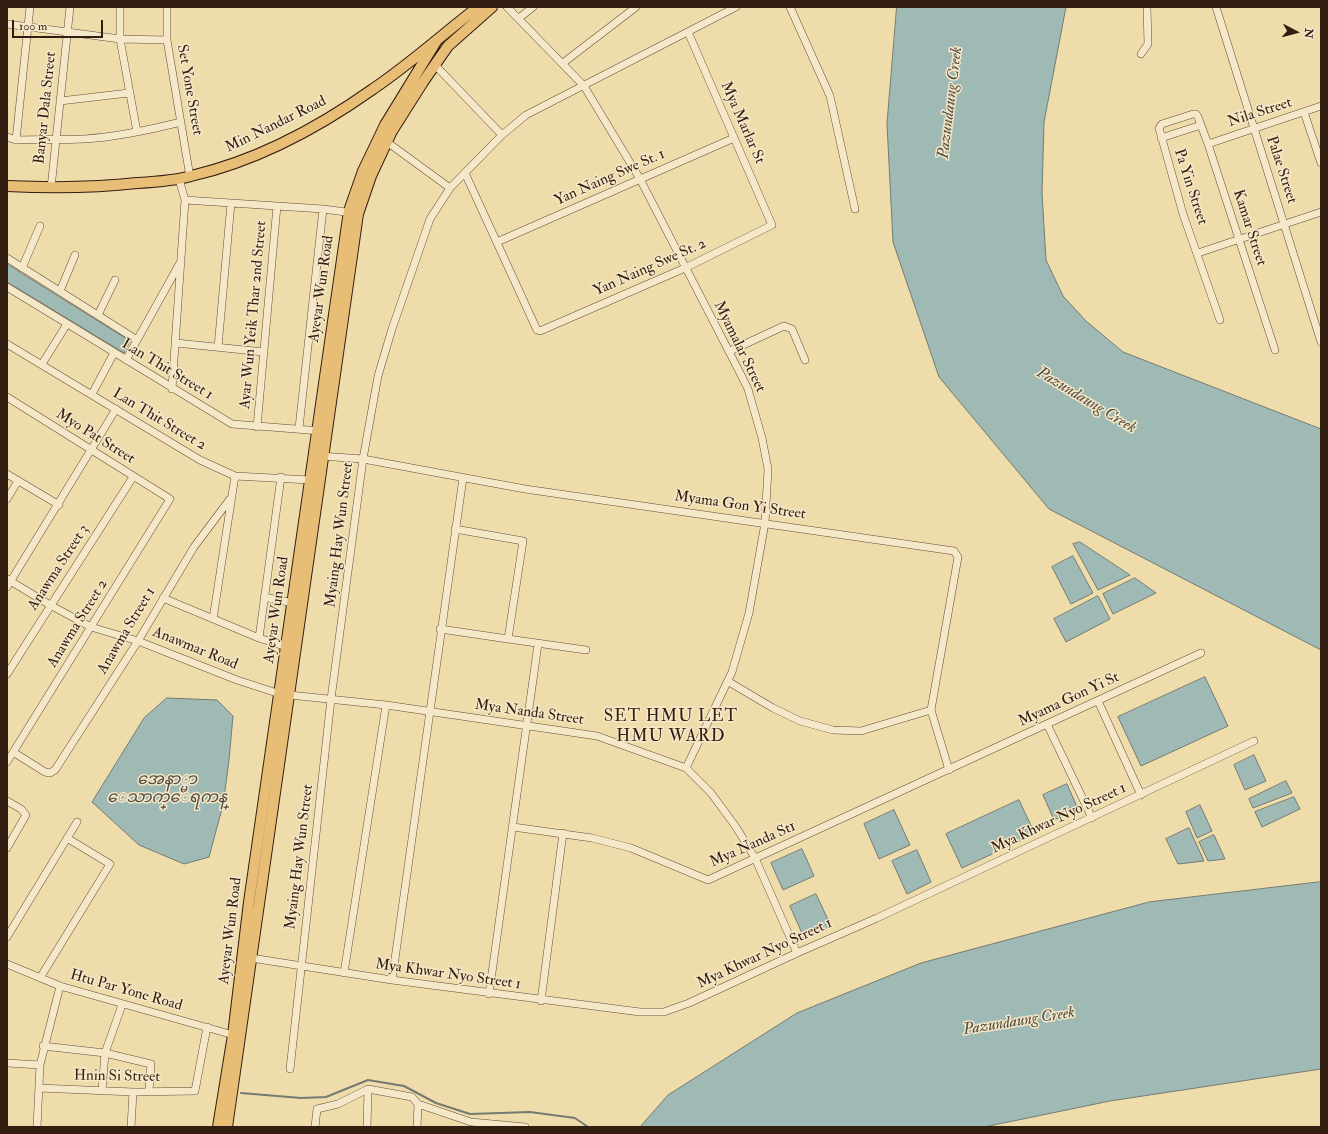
<!DOCTYPE html>
<meta charset="utf-8">
<style>
body{margin:0}
#map{position:relative;width:1328px;height:1134px;overflow:hidden;background:#efdcab;font-family:"IM FELL Double Pica",serif}
canvas{display:block}
.frame{position:absolute;inset:0;border:8px solid #321d11;pointer-events:none}
.north{position:absolute;left:1276px;top:12px;width:40px;height:40px;-webkit-text-stroke:3px #f5e8c8;paint-order:stroke;rotate:96deg;font-size:11px;font-weight:700;line-height:16px;text-align:center;color:#321d11}
.north::after{content:'';display:block;margin:auto;width:14px;height:18px;background:#321d11;clip-path:polygon(50% 0,100% 100%,50% 72%,0 100%)}
.scale{position:absolute;left:12px;top:20px;width:91px;height:18px;box-sizing:border-box;border:2px solid #321d11;border-top:0;padding-left:5px;font-size:12px;line-height:14px;white-space:nowrap;color:#321d11;-webkit-text-stroke:3px #f5e8c8;paint-order:stroke}
</style>
<div id="map">
<canvas width="1328" height="1134"></canvas>
<div class="frame"></div>
<div class="north">N</div>
<div class="scale">100 m</div>
</div>
<script>
const c = document.querySelector('canvas').getContext('2d');
c.lineJoin = 'round';
function paint(path, color) { c.fillStyle = color; c.fill(path, 'evenodd'); }
function trace(path, color, width, dash) { c.strokeStyle = color; c.lineWidth = width; c.lineCap = dash ? 'butt' : 'round'; c.setLineDash(dash || []); c.stroke(path); }
function label(font, color, halo, rows, align = 'center') {
  c.font = font + ' "IM FELL Double Pica","Noto Sans Myanmar",serif'; c.lineWidth = 3; c.setLineDash([]); c.textBaseline = 'middle'; c.strokeStyle = halo; c.fillStyle = color; for (const [text, x, y, turn = 0] of rows) {
    c.save(); c.translate(x, y); c.rotate((+turn || 0) * Math.PI / 180); c.textAlign = isNaN(turn) ? turn : align; if (halo) c.strokeText(text, 0, 0); c.fillText(text, 0, 0); c.restore();
  }
}
const water = new Path2D(`
 M897 7H1066L1044 122 1042 193 1046 260 1063 296 1086 321 1123 352 1321 429V650L1049 509 939 377 893 242 887 124Z
 M7 264 130 341 124 353 7 282Z
 M1080 542 1130 575 1098 590 1073 544Z
 M1073 556 1093 593 1071 604 1052 567Z
 M1135 578 1156 593 1113 614 1103 594Z
 M1098 596 1110 619 1066 642 1054 619Z
 M1205 677 1228 726 1141 766 1118 717Z
 M167 698 217 700 233 716 229 760 223 805 209 857 184 864 139 845 92 802 144 718Z
 M1254 755 1266 781 1245 790 1234 765Z
 M1286 781 1292 793 1253 808 1249 799Z
 M1067 784 1078 809 1054 820 1043 795Z
 M1294 797 1300 809 1262 827 1255 812Z
 M1019 800 1035 834 962 868 946 834Z
 M1200 805 1212 831 1197 838 1186 812Z
 M894 810 910 845 879 859 864 824Z
 M1189 828 1204 861 1178 864 1166 839Z
 M1214 835 1225 859 1208 861 1199 842Z
 M802 849 814 876 783 890 771 863Z
 M917 850 931 882 907 894 892 861Z
 M1321 882V1069L1110 1101 984 1127H640L668 1095 797 1013 921 963 1149 902Z
 M816 894 831 926 804 938 790 906Z`);
const stream = new Path2D(`
 M241 1093 301 1098 326 1097 368 1080 404 1086 436 1103 470 1114 530 1112 575 1118 588 1127`);
const street = new Path2D(`
 M120 7V39L137 132
 M167 7V40L190 177
 M507 7 584 86 640 179 739 371 748 389 762 438 768 469 765 523 749 613 732 672 686 768
 M790 7 830 96 855 209
 M1216 7 1321 342
 M519 18 533 7
 M7 24 120 39 167 40
 M1141 54 1148 44 1147 7
 M563 63 636 7
 M435 65 502 135
 M60 101 129 93
 M1304 112 1321 163
 M7 137 16 140C38 139 61 140 84 139 117 137 149 130 181 122
 M1161 138 1201 125
 M16 140 30 7
 M387 142 450 188
 M1208 144 1321 106
 M465 173 537 330 540 331 685 268 772 225 688 32
 M51 188 70 7
 M185 200 323 209 353 213
 M497 242 734 138
 M1198 253 1321 212
 M7 258 137 340
 M22 268 40 226
 M7 287 232 424 321 431
 M60 291 75 255
 M98 315 115 280
 M1220 320 1183 214 1159 128 1162 124 1193 114H1196L1198 117 1208 144 1275 350
 M176 343 264 352
 M7 344 200 460 235 476 310 480
 M218 347 231 203
 M730 351 784 326 792 329 805 360
 M126 360 181 261
 M42 364 67 324
 M172 389 185 200 179 179
 M92 394 114 353
 M7 397 170 499 7 762
 M257 427 277 206
 M299 428 323 209
 M320 456 363 459 525 489 954 551 958 557 931 710 949 770
 M7 474 59 505
 M7 499 18 481
 M7 579 50 605 91 627 138 641 237 680 280 694 386 705 597 736 686 768 711 793 736 827 755 858 797 953
 M7 587 116 409
 M264 597 293 603
 M163 598 259 638 287 647
 M213 619 235 476
 M440 629 508 639 523 541 455 529
 M259 638 281 477
 M508 639 586 650
 M7 674 133 477
 M729 682 773 708 800 721 833 730 861 731 931 710
 M1098 701 1141 795
 M1047 724 1092 818
 M13 752 45 772 50 773 55 770 138 641 194 547 230 499
 M7 801 21 809 26 815 7 848
 M513 827 592 838 631 848 708 880 1201 653
 M7 937 77 822
 M251 958 392 980 640 1012H664L689 1003 797 953 877 918 1254 741
 M7 964 60 986 237 1036
 M344 973 386 705
 M40 978 110 864 67 838
 M392 980 463 478
 M489 994 538 644
 M541 1001 563 833
 M43 1046 105 1053 151 1064 149 1091
 M7 1063 40 1065
 M290 1069 331 699 363 459 378 376 392 329 430 219 450 188 502 135 526 115 736 7
 M39 1088 133 1092 195 1091 207 1027
 M102 1091 105 1053 122 1005
 M37 1127 40 1065 60 986
 M131 1127 133 1092
 M315 1127 317 1109 338 1104 368 1089 412 1097 418 1104 471 1122 525 1127
 M367 1127 368 1089
 M417 1127 418 1104`);
const primary = new Path2D(`
 M7 186C51 188 93 188 137 183 155 182 174 181 191 176 256 161 318 128 373 89 410 64 443 34 478 7
 M218 1127 233 1035 249 902 349 211 363 171 385 125 437 40
 M227 1127 358 214 371 176 392 131 423 82 448 46 492 7`);
const streetNames = [
 ["Set Yone Street",189,90,80],
 ["Banyar Dala Street",46,108,-84],
 ["Nila Street",1260,113,-18],
 ["Mya Marlar St",742,123,66],
 ["Min Nandar Road",276,125,-26],
 ["Palae Street",1281,170,72],
 ["Yan Naing Swe St. 1",610,178,-24],
 ["Pa Yin Street",1190,187,72],
 ["Kamar Street",1249,228,72],
 ["Yan Naing Swe St. 2",650,268,-24],
 ["Ayeyar Wun Road",322,289,-82],
 ["Ayar Wun Yeik Thar 2nd Street",254,315,-85],
 ["Myamalar Street",739,347,64],
 ["Lan Thit Street 1",167,370,31],
 ["Lan Thit Street 2",159,420,31],
 ["Myo Pat Street",95,437,32],
 ["Myama Gon Yi Street",740,506,8],
 ["Myaing Hay Wun Street",340,535,-83],
 ["Anawma Street 3",59,568,-57],
 ["Ayeyar Wun Road",277,610,-82],
 ["Anawma Street 2",78,624,-58],
 ["Anawma Street 1",127,631,-59],
 ["Anawmar Road",195,649,22],
 ["Myama Gon Yi St",1069,700,-25],
 ["Mya Nanda Street",529,713,8],
 ["Mya Khwar Nyo Street 1",1059,819,-25],
 ["Mya Nanda St1",753,845,-24],
 ["Myaing Hay Wun Street",300,857,-83],
 ["Ayeyar Wun Road",231,931,-83],
 ["Mya Khwar Nyo Street 1",765,954,-25],
 ["Mya Khwar Nyo Street 1",448,975,8],
 ["Htu Par Yone Road",126,991,16],
 ["Hnin Si Street",117,1077,1]
];
const waterNames = [
 ["Pazundaung Creek",951,103,-83],
 ["Pazundaung Creek",1086,401,31],
 ["အေနာ္မာ",167,781],
 ["ေသာက္ေရကန္",167,799],
 ["Pazundaung Creek",1019,1022,-9]
];
const quarterNames = [
 ["SET HMU LET",671,717],
 ["HMU WARD",671,737]
];
paint(water, '#9fb9b5');
trace(water, '#737b73', 1);
trace(stream, '#737b73', 2);
trace(street, '#614d38', 8);
trace(primary, '#321d11', 12);
trace(street, '#f5e8c8', 7);
trace(primary, '#e8be76', 10);
label('15px', '#321d11', '#f5e8c8', streetNames);
label('italic 16px', '#534c42', '#f5e8c8', waterNames);
c.letterSpacing = '1px';
label('17px', '#321d11', '#f5e8c8', quarterNames);
c.letterSpacing = '0px';
</script>
